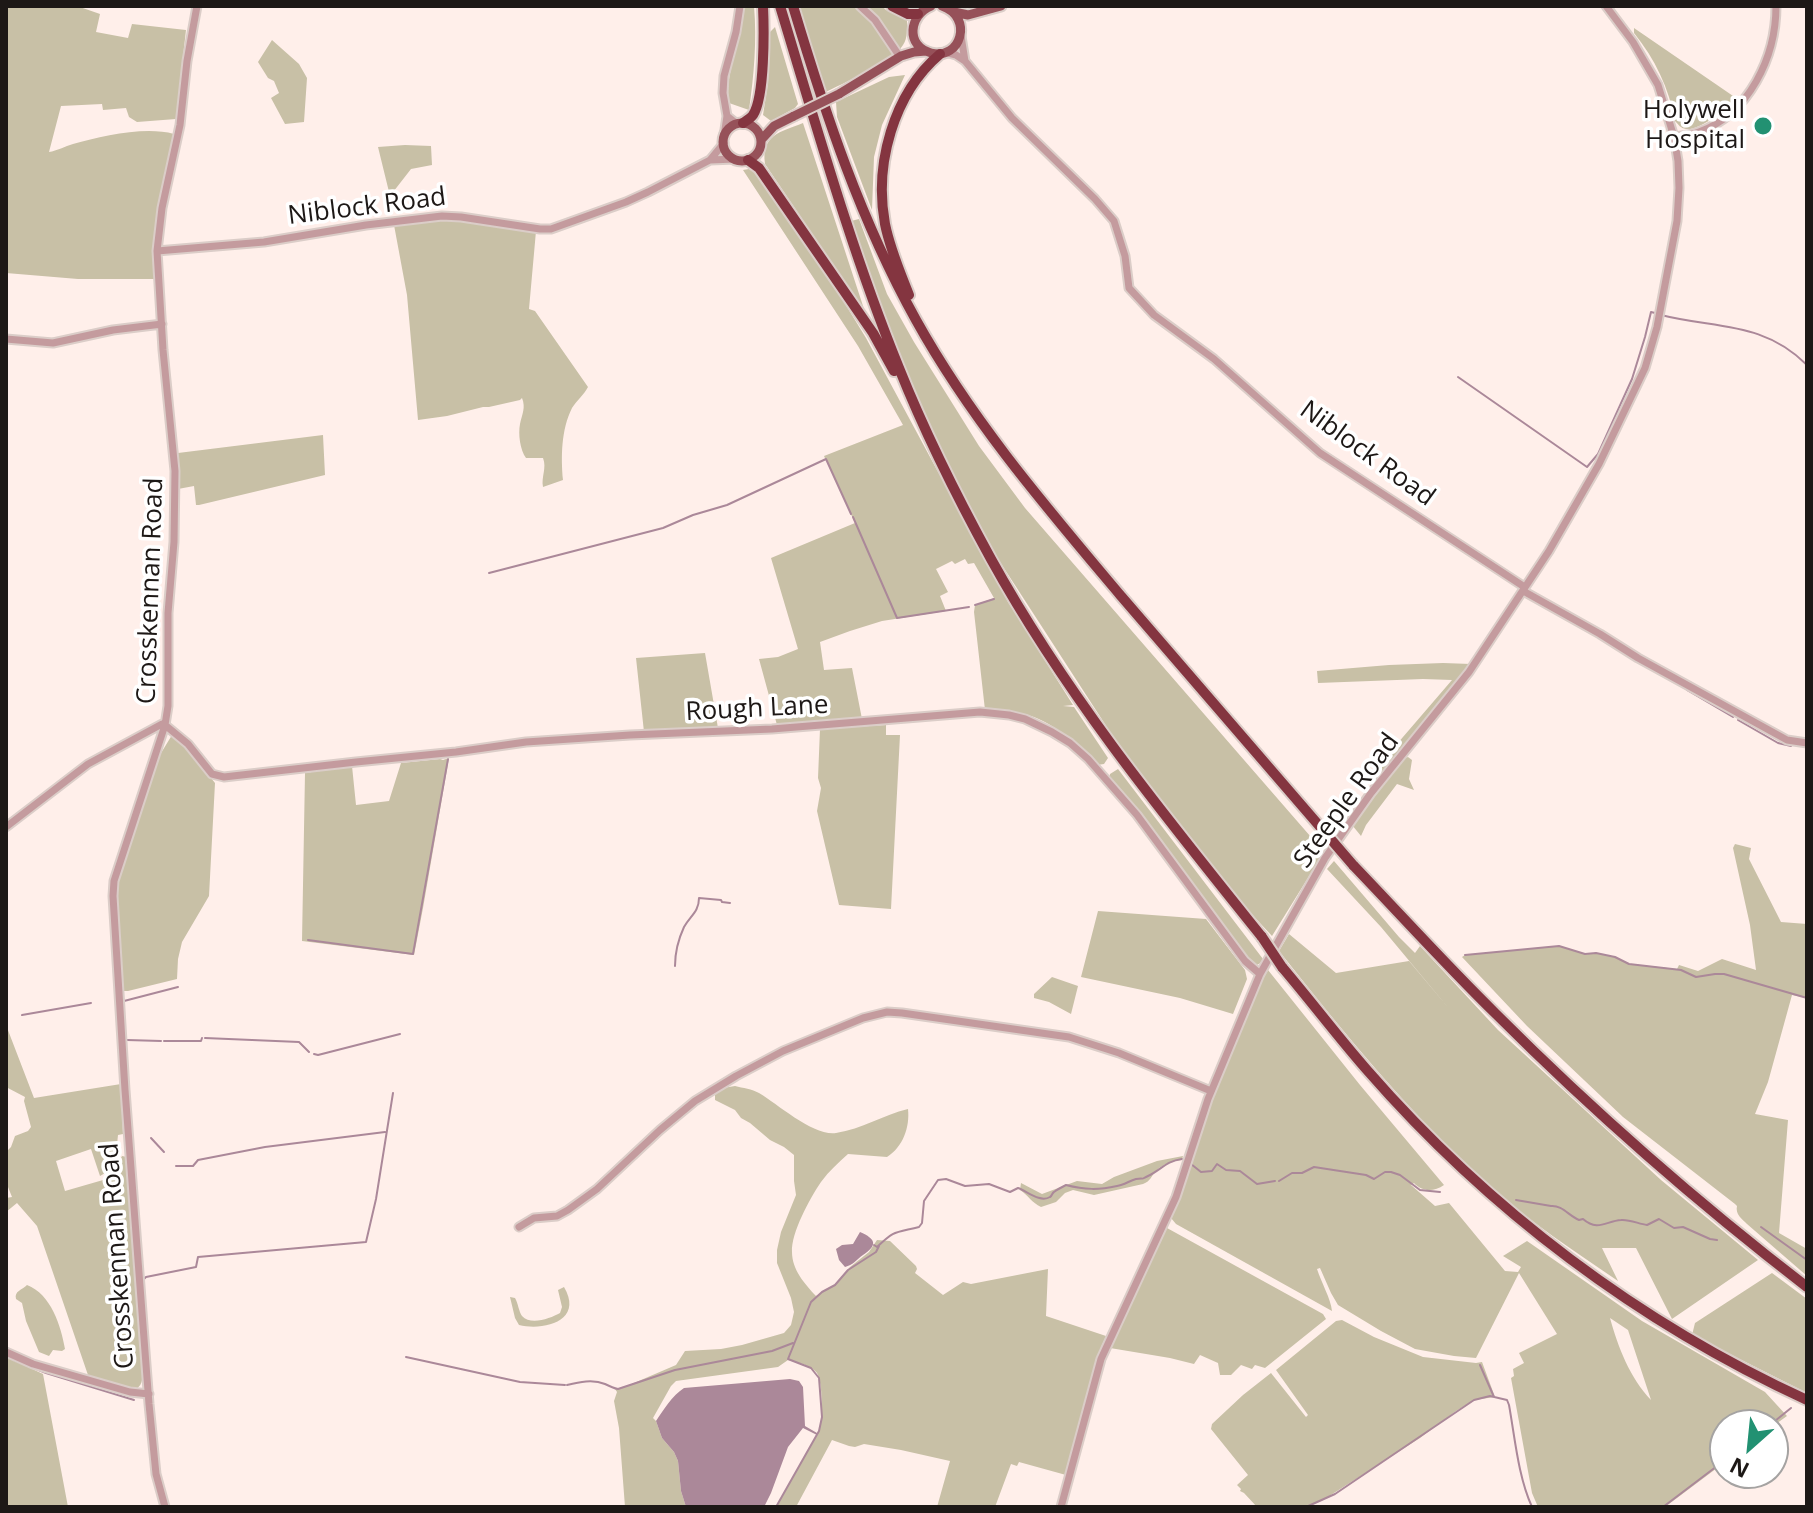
<!DOCTYPE html>
<style>
body{margin:0}
#map{position:relative;width:1813px;height:1513px;overflow:hidden;background:#ffefea;font-family:"Open Sans",sans-serif}
canvas{display:block}
.frame{position:absolute;inset:0;border:8px solid #1d1816;pointer-events:none}
.north{position:absolute;left:1709px;top:1409px;width:80px;height:80px;box-sizing:border-box;background:#fff;border:2px solid #a5a3a2;border-radius:50%;rotate:207deg;font-size:22px;font-weight:700;line-height:32px;text-align:center;color:#1d1816}
.north::after{content:'';display:block;margin:auto;width:28px;height:36px;background:#229172;clip-path:polygon(50% 0,100% 100%,50% 72%,0 100%)}
</style>
<div id="map">
<canvas width="1813" height="1513"></canvas>
<div class="frame"></div>
<div class="north">N</div>
</div>
<script>
const c = document.querySelector('canvas').getContext('2d');
c.lineJoin = 'round';
function paint(path, color) { c.fillStyle = color; c.fill(path, 'evenodd'); }
function trace(path, color, width, dash) { c.strokeStyle = color; c.lineWidth = width; c.lineCap = dash ? 'butt' : 'round'; c.setLineDash(dash || []); c.stroke(path); }
function label(font, color, halo, rows, align = 'center') {
  c.font = font + ' "Open Sans",sans-serif'; c.lineWidth = 7; c.setLineDash([]); c.textBaseline = 'middle'; c.strokeStyle = halo; c.fillStyle = color; for (const [text, x, y, turn = 0] of rows) {
    c.save(); c.translate(x, y); c.rotate((+turn || 0) * Math.PI / 180); c.textAlign = isNaN(turn) ? turn : align; if (halo) c.strokeText(text, 0, 0); c.fillText(text, 0, 0); c.restore();
  }
}
const green = new Path2D(`
 M6 6H77L100 14 96 32 128 38 132 24 186 30 176 119 137 122 129 117 126 108 103 110 102 104 61 106 49 152C57 151 65 146 73 144 102 136 145 126 174 134 164 182 154 230 155 279H78L6 273Z
 M743 6H754C757 41 754 75 749 110L729 103C724 70 744 39 743 6Z
 M798 6H882L886 10 907 19C907 28 908 38 903 45 893 62 843 83 824 93Z
 M775 27 798 104 795 108 771 121 763 115 768 83 769 33Z
 M1634 28 1736 98C1728 108 1700 131 1686 129 1680 128 1679 125 1675 121 1669 88 1655 59 1634 33Z
 M272 40 299 64 307 78 304 122 285 124 271 98 279 93 274 81 268 78 258 62Z
 M905 75 882 125 874 157 872 210 837 117 836 102 889 77Z
 M803 123 865 312 765 164C761 135 780 132 803 123Z
 M405 145 431 146 432 165 411 169 390 196 378 147Z
 M749 169 753 171 763 183 844 302 866 338 1008 602 1073 705 1063 706 1074 707 1108 758 1104 764 1097 765C1077 745 1053 720 1023 714 1011 712 997 711 985 710L974 612 975 605 994 598 974 563 968 564 965 559 955 564 952 561 936 569 948 592 940 596 946 611 882 621 850 631 820 642 824 670 852 668 862 719 777 725 759 659 778 657 798 649 771 558 855 523 824 456 903 425 858 346 743 170Z
 M454 219 536 231 529 309 535 311 588 387C584 395 577 400 572 408 561 430 561 457 563 480L543 487C541 477 547 468 543 458H526C520 450 518 434 520 424 522 414 526 408 522 398L520 400 489 407H483L447 416 418 420 407 295 394 225Z
 M859 219 887 294 914 342 979 446 1025 508 1324 852 1272 936 1246 908 1136 772 987 542 938 446 885 319 851 221Z
 M323 435 325 475 199 505H196L194 486 178 489V453Z
 M705 653 718 728 644 732 636 658Z
 M1443 663 1471 664 1374 785 1366 780 1452 680 1423 679 1318 683 1317 671 1389 665Z
 M886 725V735H900L891 909 839 905 817 811 821 788 818 778 820 729Z
 M172 735 186 747 215 783 209 896 182 942 178 959 177 979 128 991H123L121 989 115 889 117 878 158 758Z
 M1408 757 1412 760 1409 779 1414 790 1397 784 1366 825 1361 836 1352 825 1405 758Z
 M449 758 423 908 414 955 302 941 305 773 352 766 356 805 389 801 401 763 440 759 443 760Z
 M1118 769 1263 959C1260 964 1258 966 1252 965L1109 779 1110 774Z
 M1735 844 1751 848 1749 859 1781 922 1807 924V998L1792 995 1768 1082 1755 1114 1788 1120 1779 1233 1807 1249V1276L1747 1224C1742 1219 1735 1214 1737 1206L1735 1204 1623 1117 1527 1026 1462 957 1465 955 1559 946 1585 954 1596 953 1615 957 1630 964 1677 969 1679 965 1698 971 1722 959 1756 970 1750 925 1733 848Z
 M1334 861 1399 937 1415 953 1420 946 1498 1030 1661 1180 1758 1260 1672 1319 1636 1248H1602L1618 1281C1574 1251 1530 1222 1491 1187 1411 1116 1345 1034 1279 951L1289 934 1336 973 1409 961 1451 1011 1381 927 1327 869Z
 M1098 911 1206 919 1245 970 1247 979 1233 1014 1180 998 1081 977Z
 M1268 970 1360 1085 1444 1185C1434 1192 1422 1192 1414 1183L1411 1185 1435 1206 1449 1203 1505 1271 1518 1272 1521 1267 1503 1256 1527 1241 1642 1321 1765 1392 1787 1416 1773 1426 1725 1425V1462L1665 1507H1538L1532 1493 1511 1378 1514 1376 1513 1369 1524 1363 1519 1353 1557 1334 1519 1273 1476 1358 1454 1356 1415 1349 1381 1331 1338 1305 1331 1293 1320 1268 1317 1269C1321 1282 1331 1299 1332 1311L1176 1224 1171 1218 1194 1157 1193 1155 1242 1017ZM1610 1318 1628 1330 1651 1400C1630 1378 1618 1347 1610 1318Z
 M1052 977 1078 986 1071 1014 1049 1002 1034 998V994Z
 M6 1025 34 1098 121 1084 123 1134 118 1135C116 1152 118 1167 100 1176L91 1149 56 1161 65 1191 110 1178 122 1156 127 1157 143 1370C142 1380 143 1386 134 1390L89 1378 37 1226 17 1203 6 1212V1198L12 1197 6 1182V1152L11 1147 15 1136 28 1131 31 1127 24 1101 25 1097 6 1087Z
 M735 1086C743 1088 752 1089 759 1093 779 1105 813 1136 836 1133 862 1129 883 1115 908 1109 910 1127 903 1147 887 1157L848 1154C839 1162 829 1171 821 1182 810 1198 791 1233 792 1252 792 1270 805 1284 816 1296L835 1285 850 1267 869 1252 877 1240 890 1241 916 1266 917 1269 915 1273 943 1295 963 1282 971 1284 1048 1269 1046 1316 1106 1336 1096 1359 1066 1475 1019 1462 1017 1466 1011 1464 995 1507H937L950 1461 901 1450 864 1444 855 1447 849 1446 832 1440 796 1507H776L819 1431C823 1421 823 1383 817 1373 811 1365 797 1362 788 1360L778 1367 676 1381 671 1386 653 1418 656 1421 662 1438 674 1452 678 1461 681 1491 686 1507H625L619 1428 614 1401 617 1392 615 1389H620L676 1365 685 1351 721 1349 742 1345 784 1333 791 1325 794 1312 791 1298 777 1263V1250L781 1232 796 1195 794 1181V1155L784 1147 770 1140 750 1123 741 1118 735 1110 715 1100V1095L723 1088Z
 M1183 1156 1182 1160C1174 1160 1163 1164 1157 1170 1151 1176 1151 1181 1143 1184L1094 1195 1073 1190 1065 1193 1056 1202 1041 1207C1032 1203 1028 1195 1020 1190L1021 1183 1042 1194 1077 1181 1102 1184 1114 1177 1157 1161Z
 M1167 1228 1323 1314 1326 1319 1265 1368 1255 1365 1252 1369 1241 1365 1231 1375H1220L1218 1363 1200 1355 1194 1364 1170 1358 1110 1348Z
 M1772 1273 1807 1299V1393L1692 1335 1695 1323Z
 M27 1285C51 1294 61 1326 65 1349L62 1351 53 1350 49 1356 39 1352 26 1321 22 1303 16 1299C14 1291 22 1290 27 1285Z
 M564 1287C584 1321 544 1331 519 1325L515 1318 510 1297 515 1298C518 1303 519 1312 522 1316 531 1326 551 1318 560 1313L562 1307 558 1290Z
 M1342 1320 1374 1337 1423 1357 1476 1363 1482 1362 1495 1397 1474 1400 1456 1411 1420 1438 1323 1500 1306 1507H1257L1244 1493 1240 1491 1241 1489 1237 1485 1248 1475 1211 1429 1212 1424 1243 1395 1271 1373 1306 1417 1308 1415 1276 1370 1336 1321Z
 M6 1357 43 1374 68 1507H6Z`);
const water = new Path2D(`
 M860 1232C876 1239 878 1245 863 1255 856 1260 853 1265 845 1267L839 1260 836 1249 842 1245 853 1244Z
 M790 1379 799 1381 803 1387 805 1426 817 1433V1435L803 1428 788 1447 771 1493 764 1507H686L681 1491 678 1461 674 1452 662 1438 656 1421C664 1409 672 1396 684 1388Z`);
const stream = new Path2D(`
 M1661 315C1716 329 1763 321 1807 365
 M1458 377 1587 467 1598 454 1632 379 1645 337 1651 312 1655 313
 M853 517 897 618 969 607
 M489 573 663 528 693 515 727 505 826 459 851 514
 M975 605 994 599
 M1687 690 1733 717
 M1738 720 1778 743 1791 746
 M308 940 413 954 448 759
 M1465 955 1559 946 1585 954 1596 953 1615 957 1629 964 1681 970 1696 977 1715 974H1724L1807 998
 M675 966C675 952 678 940 684 927 690 916 699 912 699 898L721 900 722 902 730 903
 M124 1001 178 987
 M22 1015 91 1003
 M205 1038 299 1042 309 1052
 M127 1040 161 1041
 M164 1041H201L202 1038
 M314 1054 318 1055 400 1034
 M151 1138 164 1152
 M1191 1164 1201 1172 1212 1171 1217 1164 1226 1170 1240 1171 1257 1184 1275 1181
 M176 1166H193L198 1160 265 1147 385 1132
 M1279 1181 1292 1173H1302L1314 1167 1366 1175 1374 1179 1385 1172H1391L1400 1175 1420 1190 1440 1192
 M1516 1200 1551 1206C1562 1205 1569 1216 1579 1220L1583 1219C1598 1232 1606 1221 1621 1220 1629 1219 1639 1224 1647 1225L1659 1219 1674 1228 1683 1227 1710 1239 1717 1240
 M1761 1227 1807 1260
 M874 1245 877 1247C895 1230 894 1233 919 1227L922 1223 924 1201 938 1180 946 1179 965 1186 989 1184 1010 1192 1018 1188C1027 1191 1040 1203 1050 1197 1052 1196 1052 1193 1054 1192 1058 1189 1062 1187 1066 1185 1085 1190 1099 1190 1117 1186 1124 1185 1129 1181 1136 1179 1147 1177 1138 1181 1148 1176 1161 1170 1166 1161 1182 1159
 M143 1280 146 1277 196 1267 198 1257 366 1242 376 1199 393 1093
 M406 1357 520 1382 565 1385
 M14 1360 46 1373 134 1400
 M149 1362 152 1392
 M1480 1365 1494 1397
 M567 1385C579 1382 593 1379 605 1384 609 1386 613 1388 618 1389L675 1370 772 1351 793 1343
 M1770 1425 1791 1408
 M776 1507 819 1431 822 1417 819 1378 811 1368 788 1359 811 1302 822 1292 835 1285 848 1270 876 1252 879 1246
 M1306 1507 1335 1494 1474 1400 1490 1396 1507 1400 1509 1405C1515 1438 1518 1476 1532 1507
 M1663 1507 1725 1460`);
const minor = new Path2D(`
 M860 6 875 20 900 57
 M961 36 965 61
 M945 52 956 55 965 61 1012 118 1095 199 1114 221 1125 256 1129 288 1154 315 1214 359 1320 453 1523 586 1525 592 1600 634 1638 658 1787 740 1807 743
 M727 116 737 124
 M724 136 727 116 723 93 724 76 736 32 740 6
 M1674 137C1683 136 1691 135 1699 132 1749 114 1776 57 1776 6
 M710 160 735 159
 M157 251 264 242 366 225 442 216 461 217 540 229H551L626 202 648 192 710 160 724 143
 M6 339 53 343 113 330 162 324
 M165 725 188 744 212 774 224 777 356 762 456 752 526 742 630 735 772 729 980 712 1009 715 1025 719 1052 732 1070 743 1088 759 1137 815 1245 961 1260 974
 M6 827 88 764 162 724 165 725
 M519 1227 534 1218 557 1216 568 1210 597 1189 660 1130 695 1101 736 1076 783 1051 863 1018 887 1012 902 1013 1069 1037 1119 1053 1211 1091
 M6 1352 33 1364 130 1392 149 1394
 M165 1507 156 1474 149 1404 125 1090 113 896 114 881 165 725 168 706V613L174 542 175 471 163 350 157 251 162 208 180 125 187 61 197 6
 M1061 1507 1101 1359 1176 1197 1208 1099 1260 974 1325 858 1371 793 1469 672 1549 551 1599 464 1645 368 1657 327 1677 221 1679 188 1678 161 1674 137 1658 85 1633 42 1606 6`);
const major = new Path2D(`
 M931 6C909 15 905 46 931 53 961 61 974 17 942 6
 M954 12 968 15 1001 6
 M839 94 901 56 914 52 926 51
 M723 142a19 19 0 1 1 38 0a19 19 0 1 1-38 0Z
 M761 140 774 126 794 116`);
const highway = new Path2D(`
 M780 6C817 128 851 250 899 368 925 433 957 497 991 559 1066 695 1164 815 1262 937
 M793 6C826 116 860 219 916 320 972 421 1047 508 1121 596 1188 674 1255 752 1322 829
 M892 6 908 14H918
 M743 123C746 121 751 118 753 115 765 97 764 28 763 6
 M748 160 759 168 873 333 894 371
 M909 295C900 272 890 249 885 224 874 165 893 94 940 54
 M1353 865C1401 915 1447 966 1496 1014 1594 1112 1698 1203 1807 1287
 M1282 967C1311 1001 1338 1037 1367 1070 1489 1210 1639 1323 1807 1400`);
const majorBridge = new Path2D(`
 M794 116 839 94`);
const highwayBridge = new Path2D(`
 M1322 829 1353 865
 M1262 937 1282 967`);
const markers = [
 [1763,126,10,"#229172"]
];
const poiNames = [
 ["Holywell",1745,111],
 ["Hospital",1745,141]
];
const streetNames = [
 ["Niblock Road",367,207,-7],
 ["Niblock Road",1367,454,36],
 ["Crosskennan Road",151,591,-88],
 ["Rough Lane",757,709,-3],
 ["Steeple Road",1347,801,-54],
 ["Crosskennan Road",118,1256,-94]
];
paint(green, '#c8c0a6');
paint(water, '#ab8899');
trace(stream, '#ab8899', 2);
trace(minor, '#dbcdc8', 11);
trace(major, '#dbcdc8', 13);
trace(highway, '#dbcdc8', 14);
trace(minor, '#c49b9e', 7);
trace(major, '#965159', 9);
trace(highway, '#843540', 10);
trace(majorBridge, '#dbcdc8', 13, []);
trace(highwayBridge, '#dbcdc8', 14, []);
trace(majorBridge, '#965159', 9);
trace(highwayBridge, '#843540', 10);
for (const [x, y, r, color] of markers) { const dot = new Path2D(); dot.arc(x, y, r, 0, 2 * Math.PI); c.fillStyle = color; c.fill(dot); trace(dot, '#fff', 3); }
label('26px', '#1d1816', '#fff', poiNames, 'right');
label('26px', '#1d1816', '#fff', streetNames);
</script>
